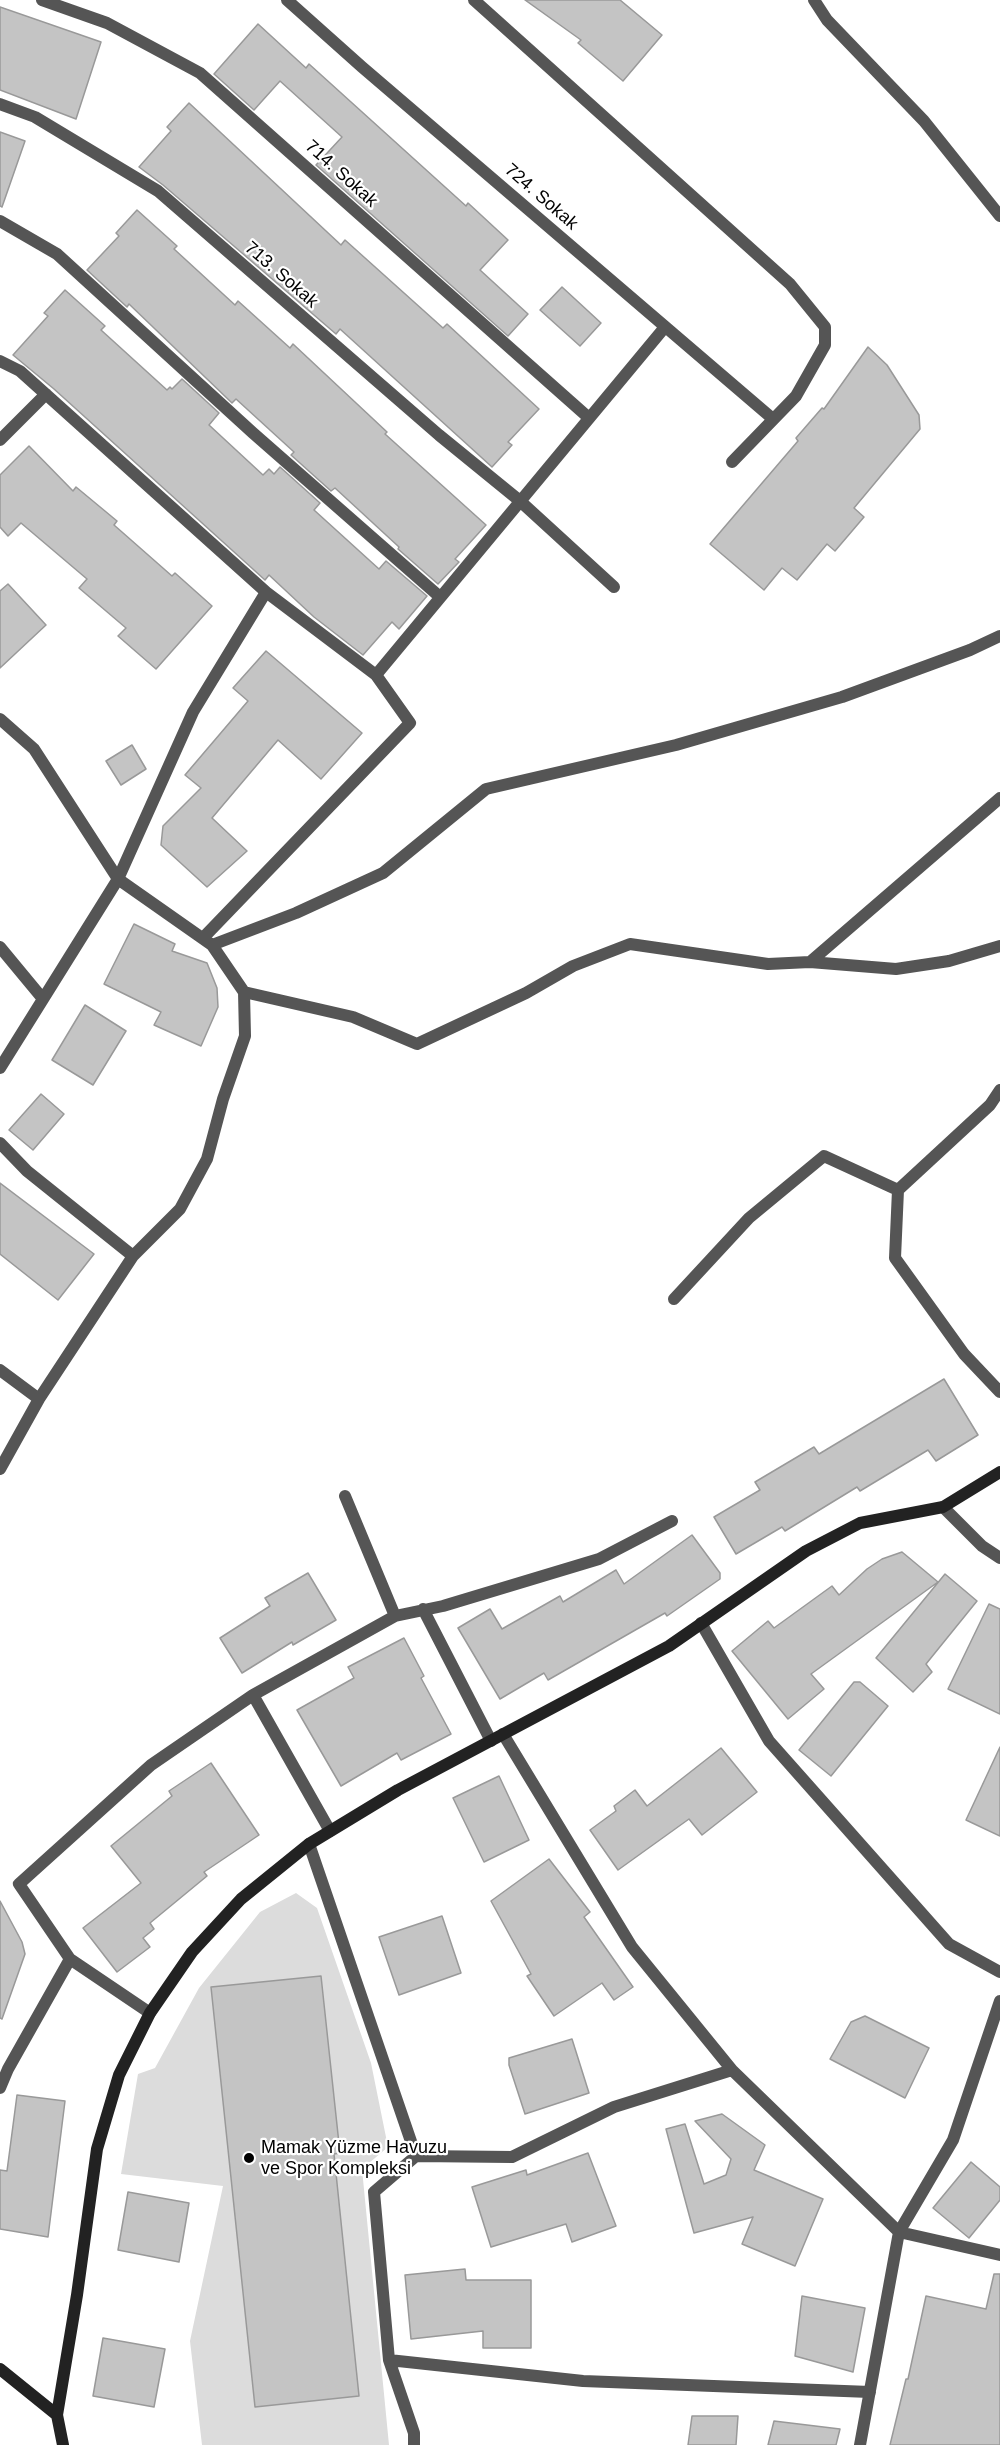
<!DOCTYPE html>
<meta charset="utf-8">
<style>
body{margin:0}
canvas{display:block;background:#fff}
</style>
<canvas width="1000" height="2445"></canvas>
<script>
const c = document.querySelector('canvas').getContext('2d');
c.lineJoin = 'round';
function paint(path, color) { c.fillStyle = color; c.fill(path, 'evenodd'); }
function trace(path, color, width, dash) { c.strokeStyle = color; c.lineWidth = width; c.lineCap = dash ? 'butt' : 'round'; c.setLineDash(dash || []); c.stroke(path); }
function label(font, color, halo, rows, align = 'center') {
  c.font = font + ' Arial,sans-serif'; c.lineWidth = 4.5; c.setLineDash([]); c.textBaseline = 'middle'; c.strokeStyle = halo; c.fillStyle = color; for (const [text, x, y, turn = 0] of rows) {
    c.save(); c.translate(x, y); c.rotate((+turn || 0) * Math.PI / 180); c.textAlign = isNaN(turn) ? turn : align; if (halo) c.strokeText(text, 0, 0); c.fillText(text, 0, 0); c.restore();
  }
}
const green = new Path2D(`
 M296 1893 317 1908 371 2063 388 2147 362 2169 389 2445H202L190 2341 223 2186 121 2174 138 2074 155 2068 199 1988 260 1912Z`);
const building = new Path2D(`
 M525 0H620L662 35 623 81 578 43 581 40Z
 M0 7 101 42 76 119 0 90Z
 M258 24 306 68 309 64 466 206 468 203 508 240 480 270 528 314 508 336 316 165 342 137 280 81 254 110 214 74Z
 M189 103 341 245 345 240 443 328 447 324 539 409 508 442 512 445 492 467 340 329 336 334 163 185 139 167 171 131 167 127Z
 M0 132 25 141 2 207 0 206Z
 M137 210 177 246 174 249 235 305 238 301 290 348 293 344 387 432 385 434 486 525 455 559 459 562 438 584 398 549 399 547 335 488 331 491 291 455 294 452 236 399 232 403 129 304 127 307 87 270 119 236 116 233Z
 M562 287 601 323 580 346 540 310Z
 M65 290 105 326 101 330 167 390 170 387 172 389 182 379 219 413 209 425 263 475 269 469 274 474 280 467 320 503 314 510 379 569 386 561 427 596 399 629 392 622 363 655 314 617 269 575 265 580 54 389 13 355 48 316 44 313Z
 M868 347 887 365 919 415 920 429 854 508 864 517 835 551 827 544 797 580 782 568 764 590 710 544 798 441 796 438 822 408 824 409Z
 M29 446 73 491 76 487 117 521 114 525 172 576 175 573 212 606 156 669 118 636 126 628 79 588 87 579 21 523 8 536 0 527V475Z
 M8 584 46 625 0 668V591Z
 M266 651 362 733 321 779 278 740 212 818 247 851 207 887 161 845 163 826 201 788 185 775 248 701 233 688Z
 M132 745 146 769 121 785 106 761Z
 M134 924 175 944 172 951 207 963 217 988 218 1007 201 1046 154 1025 161 1012 104 984Z
 M85 1005 126 1031 93 1085 52 1060Z
 M41 1094 64 1114 33 1150 9 1130Z
 M0 1183 94 1254 58 1300 0 1254Z
 M944 1379 978 1435 936 1461 928 1450 860 1491 857 1487 785 1531 782 1527 736 1554 714 1517 760 1490 755 1482 814 1447 819 1454Z
 M692 1535 720 1573V1579L667 1616 665 1613 548 1680 544 1673 500 1699 458 1628 490 1609 502 1629 560 1596 563 1602 616 1570 624 1584Z
 M902 1552 938 1582 811 1674 824 1689 788 1719 732 1651 768 1621 774 1628 832 1586 839 1595 867 1569 882 1559Z
 M308 1573 336 1620 293 1645 292 1642 242 1673 220 1638 270 1606 265 1598Z
 M945 1574 977 1601 926 1664 932 1672 913 1692 876 1658Z
 M989 1604 1000 1609V1714L948 1689Z
 M404 1638 424 1676 421 1678 451 1734 401 1760 397 1753 341 1786 297 1710 354 1678 348 1667Z
 M854 1682H860L888 1706 831 1776 799 1750Z
 M1000 1747V1836L966 1820Z
 M721 1748 757 1792 702 1835 689 1819 618 1870 590 1830 616 1811 614 1806 635 1790 647 1806Z
 M211 1763 259 1835 204 1872 207 1876 150 1923 154 1929 143 1938 150 1947 117 1972 83 1928 141 1883 111 1846 172 1796 169 1791Z
 M499 1776 529 1840 484 1862 453 1798Z
 M549 1859 590 1912 584 1917 633 1987 614 2000 602 1983 554 2016 527 1976 531 1974 491 1901Z
 M0 1901 22 1942 25 1954 2 2019 0 2018Z
 M442 1916 461 1973 399 1995 379 1937Z
 M321 1976 340 2153 334 2154 359 2396 255 2407 211 1987Z
 M865 2016 929 2048 905 2098 830 2059 851 2022Z
 M572 2039 589 2093 525 2114 509 2065V2058Z
 M17 2095 65 2101 48 2237 0 2229V2170L7 2171Z
 M722 2114 765 2145 754 2170 823 2199 795 2266 742 2244 753 2217 694 2233 666 2129 685 2124 704 2184 726 2175 731 2159 695 2121Z
 M588 2153 616 2226 572 2242 566 2224 491 2247 472 2187 526 2170 527 2175Z
 M971 2162 1000 2187V2200L969 2238 933 2208Z
 M128 2192 189 2203 179 2262 118 2250Z
 M465 2269 466 2280H531V2348H483V2331L411 2339 405 2275Z
 M994 2274H1000V2445H890L906 2379H908L926 2296 986 2309Z
 M802 2296 865 2308 853 2372 795 2356Z
 M103 2338 165 2349 154 2407 93 2396Z
 M692 2416H738L736 2445H688Z
 M774 2421 840 2429 836 2445H768Z`);
const street = new Path2D(`
 M42 0 107 23 200 73 589 418
 M287 0 362 67 773 419
 M474 0 790 284 825 327V345L796 396 732 462
 M814 0 827 20 924 121 1000 216
 M0 104 35 117 158 191 439 435 520 501 614 587
 M0 221 57 254 253 433 440 597
 M0 361 20 371 266 592 376 675 665 327
 M0 440 46 394
 M0 719 34 749 118 879 212 945 244 992 245 1036 223 1099 207 1159 180 1209 133 1256 39 1399 0 1469
 M203 938 410 723 376 675
 M212 945 296 913 383 873 486 789 676 745 842 697 970 650 1000 636
 M0 947 43 999
 M810 962 1000 798
 M244 992 353 1017 417 1044 526 993 573 966 630 944 768 964 810 962 896 969 949 961 1000 946
 M0 1068 118 879 193 712 266 592
 M1000 1090 990 1105 898 1190 895 1258 964 1354 1000 1392
 M0 1143 27 1171 133 1256
 M674 1299 749 1218 824 1156 898 1190
 M0 1370 39 1399
 M345 1496 395 1616
 M943 1507 982 1546 1000 1558
 M423 1609 491 1741
 M701 1623 769 1741 949 1944 1000 1972
 M253 1695 330 1831
 M503 1734 632 1947 732 2070
 M309 1844 416 2156 374 2192 389 2360 414 2433V2445
 M150 2013 70 1959 19 1884 151 1765 253 1695 395 1616 443 1606 599 1559 672 1521
 M0 2088 8 2069 70 1959
 M416 2156 512 2157 614 2107 732 2070 899 2232 1000 2255
 M389 2360 583 2381 870 2392
 M860 2445 899 2232 953 2140 1000 2001`);
const secondary = new Path2D(`
 M0 2369 57 2415 63 2445
 M57 2415 77 2295 97 2149 119 2075 150 2013 192 1952 241 1899 309 1844 398 1790 669 1646 806 1551 860 1523 943 1507 1000 1472`);
const markers = [
 [249,2158,6,"#000"]
];
const streetNames = [
 ["714. Sokak",341,174,42],
 ["724. Sokak",541,197,41],
 ["713. Sokak",281,275,41]
];
const poiNames = [
 ["Mamak Yüzme Havuzu",261,2148],
 ["ve Spor Kompleksi",261,2169]
];
paint(green, '#dcdcdc');
paint(building, '#c4c4c4');
trace(building, '#999', 1.5);
trace(street, '#555', 12);
trace(secondary, '#222', 12);
for (const [x, y, r, color] of markers) { const dot = new Path2D(); dot.arc(x, y, r, 0, 2 * Math.PI); c.fillStyle = color; c.fill(dot); trace(dot, '#fff', 2); }
label('18px', '#000', '#fff', streetNames);
label('18px', '#000', '#fff', poiNames, 'left');
</script>
